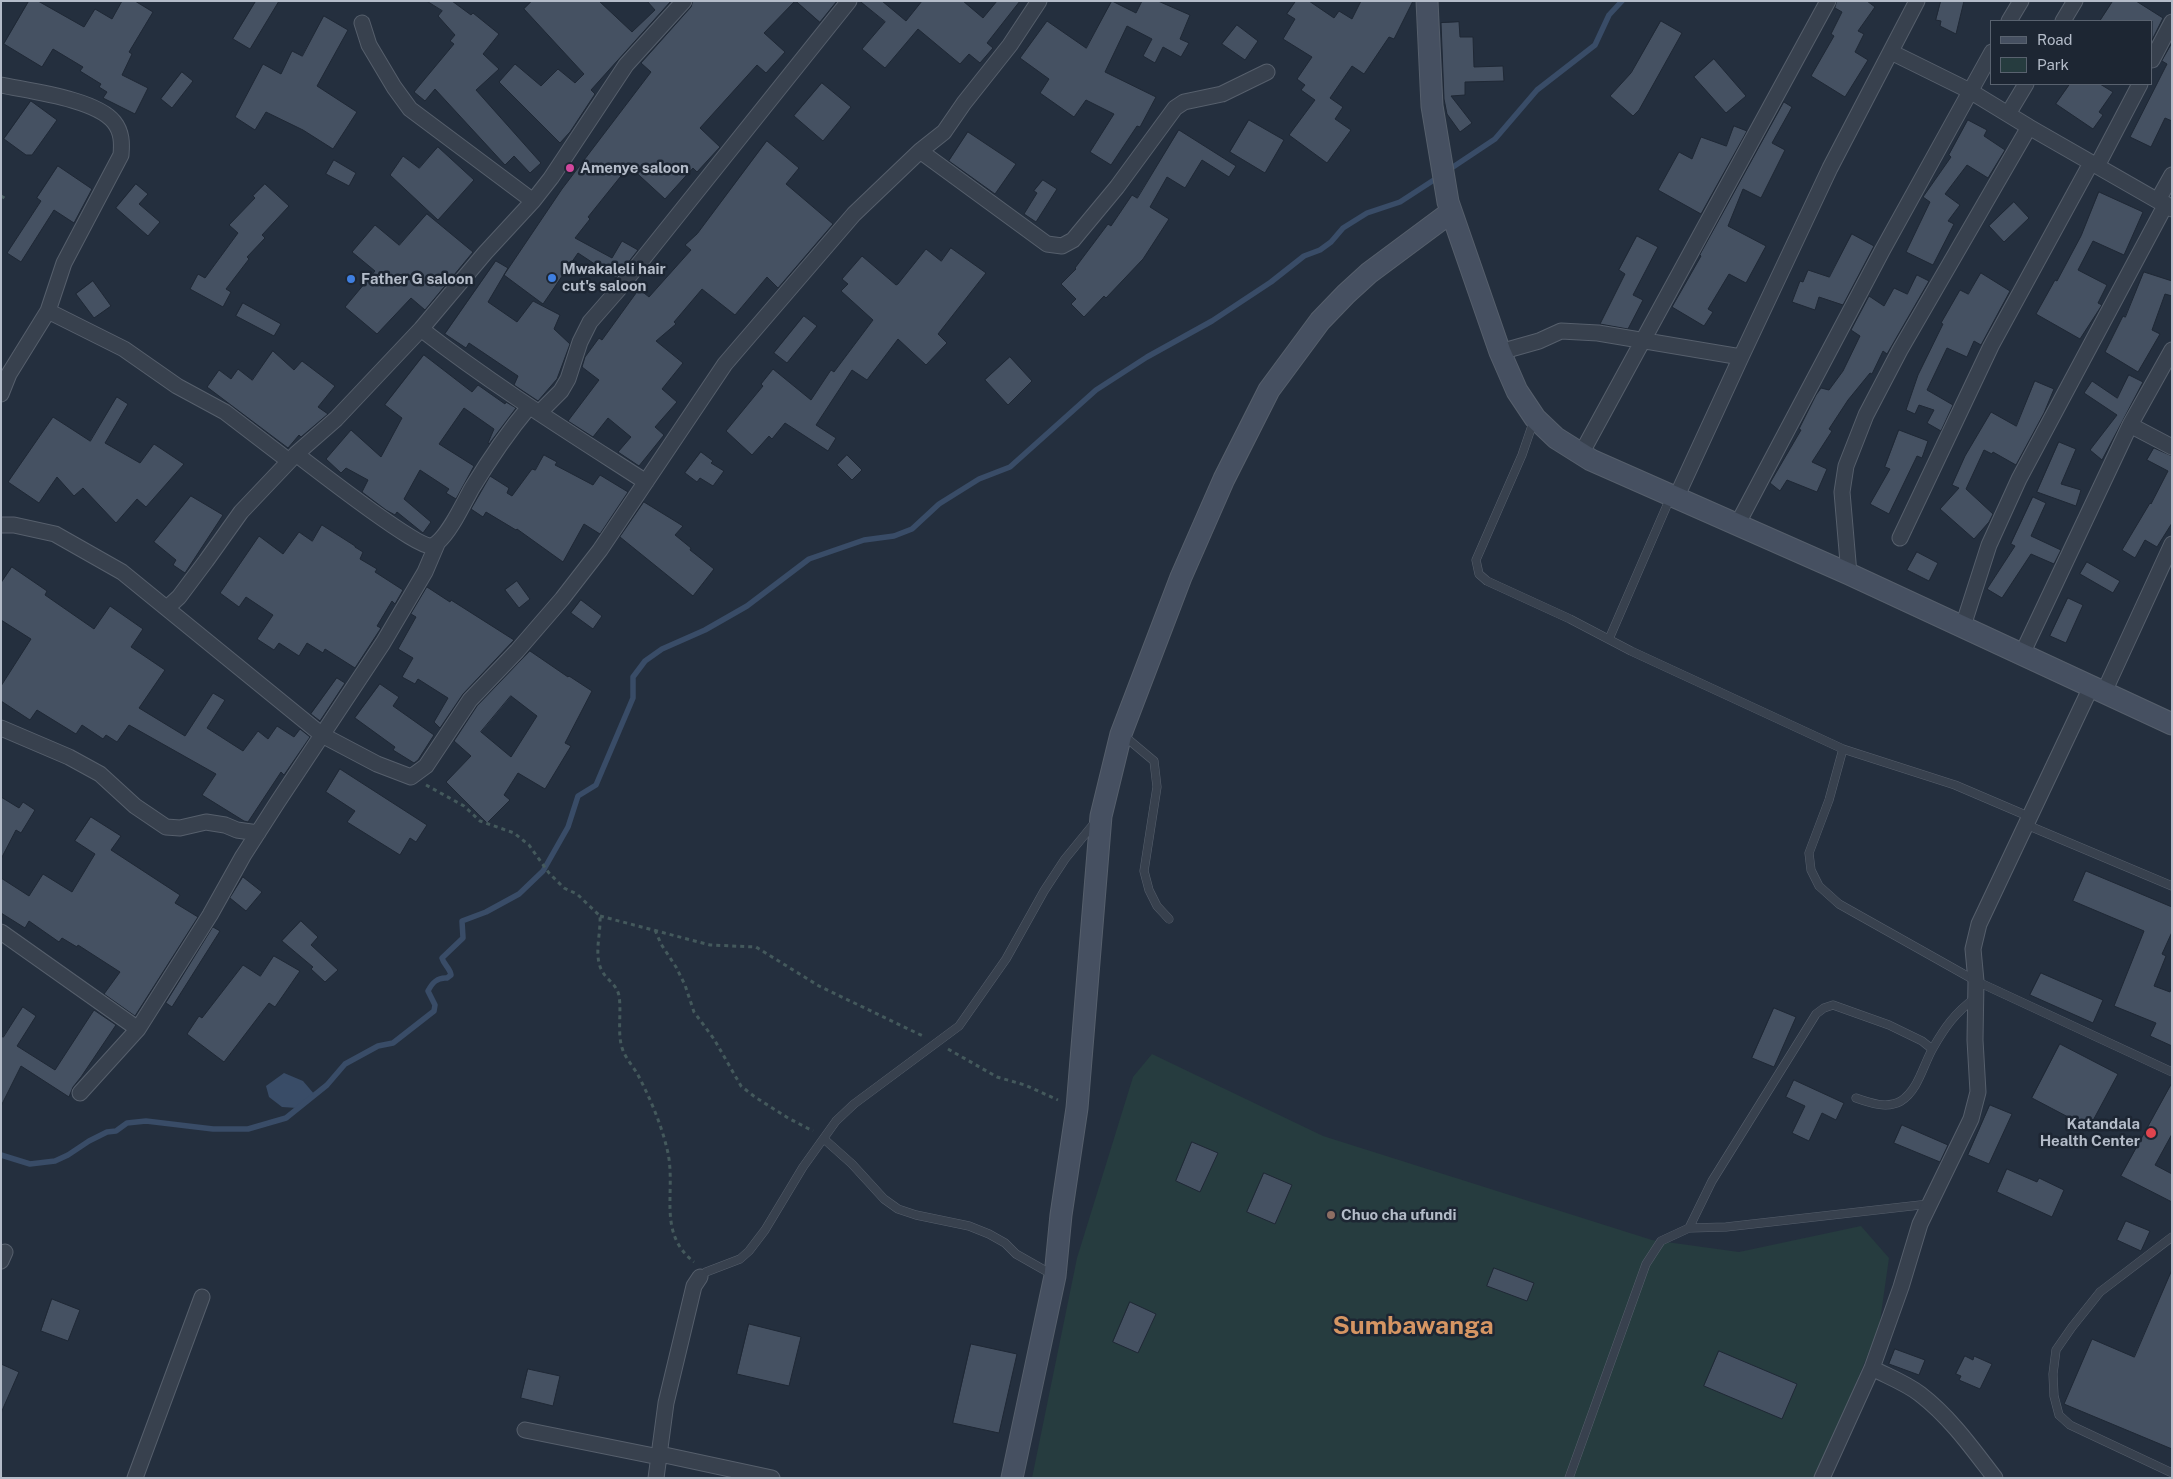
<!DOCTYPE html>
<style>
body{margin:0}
#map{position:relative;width:2173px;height:1479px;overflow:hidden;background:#242f3e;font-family:"Public Sans",sans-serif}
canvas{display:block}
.frame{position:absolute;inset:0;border:2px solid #b4bcc9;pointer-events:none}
.legend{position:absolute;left:1990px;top:20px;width:162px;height:65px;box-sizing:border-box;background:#1d2633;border:1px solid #59626f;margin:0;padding:6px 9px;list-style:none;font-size:15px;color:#b4bcc9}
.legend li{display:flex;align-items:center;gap:10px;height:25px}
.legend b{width:25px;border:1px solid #59626f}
</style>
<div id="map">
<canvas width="2173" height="1479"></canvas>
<div class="frame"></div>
<ul class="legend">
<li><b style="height:6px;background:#465061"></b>Road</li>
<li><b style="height:14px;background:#263c3f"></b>Park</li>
</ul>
</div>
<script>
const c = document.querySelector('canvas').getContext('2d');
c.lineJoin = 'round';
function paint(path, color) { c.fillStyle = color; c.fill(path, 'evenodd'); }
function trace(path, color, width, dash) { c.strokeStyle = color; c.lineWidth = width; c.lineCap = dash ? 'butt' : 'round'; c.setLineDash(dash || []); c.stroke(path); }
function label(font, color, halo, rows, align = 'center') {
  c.font = font + ' "Public Sans",sans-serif'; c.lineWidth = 5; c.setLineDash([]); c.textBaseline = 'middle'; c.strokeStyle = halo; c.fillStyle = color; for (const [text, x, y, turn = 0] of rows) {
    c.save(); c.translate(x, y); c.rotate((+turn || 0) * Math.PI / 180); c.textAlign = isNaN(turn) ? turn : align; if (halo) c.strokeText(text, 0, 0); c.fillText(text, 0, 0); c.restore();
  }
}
const green = new Path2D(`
 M1152 1054 1323 1136 1652 1240 1739 1252 1861 1226 1889 1258 1879 1328 1816 1478H1032L1077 1258 1133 1077Z`);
const water = new Path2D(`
 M284 1073 303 1081 315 1095 297 1108 282 1107 269 1097 266 1086Z`);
const stream = new Path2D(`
 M1447 171 1495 139 1537 90 1595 45 1609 15 1622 1
 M1 1155 30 1164 55 1161 68 1155 89 1141 107 1132 116 1131 127 1123 146 1121 213 1129H248L286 1118 327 1085 345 1064 378 1046 393 1043 434 1011 435 1005 428 991C432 983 437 977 447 978L451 975C450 968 444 965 442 958L463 938 462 921 486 912 519 894 543 871 568 827 578 796 596 785 633 698V677L645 661 662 649 705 630 747 606 809 559 864 540 894 536 912 529 939 504 979 479 1010 467 1096 390 1147 357 1212 321 1271 282 1304 256 1320 250 1331 242 1343 228 1367 213 1400 202 1440 176`);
const building = new Path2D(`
 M29 1H38L84 27 95 9 112 19 122 1H135L153 12 129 52 132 54 122 75 148 88 135 114 103 98 107 92 99 87 101 84 80 71 83 67 53 49 42 67 4 44Z
 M256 1H279L250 49 233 39Z
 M427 1H452L471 15 473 13 499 34 483 54 499 69 476 90 541 163 530 173 514 156 505 165 435 89 425 101 414 92 454 44 450 41 455 35 438 16 442 11Z
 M532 1H599L632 32 655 10 647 1H671L591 90 595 94 570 132 560 143 499 82 515 64 541 86 558 69 575 83 584 74 524 9Z
 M693 1H795L764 33 785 52 766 73 757 65 700 128 720 147 697 172 693 168 665 199 629 166 588 217 590 219 575 238 612 258 622 241 638 250 616 278 578 253 543 304 504 275 562 189 651 72 641 63 691 7Z
 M796 1H837L820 22Z
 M860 1H882L906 21 922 1H963L983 18 997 1H1020L987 43 993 48 980 63 969 54 960 64 918 29 885 68 862 49 885 22Z
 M1112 1 1136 13 1142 1H1158L1190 15 1180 39 1189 43 1181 57 1163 47 1155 63 1143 56 1152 39 1127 26 1105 72 1156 97 1140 127 1137 126 1111 165 1090 152 1114 114 1086 100 1074 117 1040 93 1049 79 1020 58 1047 21 1086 48Z
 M1296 1H1309L1334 18 1339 11 1352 19 1361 1H1413L1394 39 1389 37 1364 74 1352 66 1330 98 1343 107 1335 119 1351 130 1327 163 1289 135 1315 100 1301 90 1305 85 1297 79 1312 57 1283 39 1295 19 1287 14Z
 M1837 1H1867L1875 7 1858 31 1864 34 1855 52 1868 60 1845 97 1811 76 1834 36 1831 34 1842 12 1835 8Z
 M1941 1H1964L1956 34 1940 26 1941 21 1936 20Z
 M2113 1H2136L2163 18 2152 40V21H2100Z
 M324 16 348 30 317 86 357 112 333 149 303 130 266 112 255 130 235 117 263 64 281 74 292 51 302 56Z
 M1661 21 1682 33 1639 110 1633 116 1610 96 1631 73Z
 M1459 22 1460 37H1473L1474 67 1503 66 1504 81 1465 82V95L1451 96 1472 123 1460 132 1447 114 1444 99 1441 23Z
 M1237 25 1258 41 1245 60 1222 44Z
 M2172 43V121L2165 118 2151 147 2130 137 2167 64 2162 61Z
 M1714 59 1746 96 1726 113 1694 77Z
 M182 72 193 81 172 108 161 99Z
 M822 83 851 107 823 141 794 116Z
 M2070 84H2100L2113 92 2099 112 2103 115 2093 129 2056 104Z
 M31 101 57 120 32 155H26L4 139Z
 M1784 102 1792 107 1772 143 1785 150 1761 198 1743 189 1728 226 1766 246 1746 283 1729 274 1708 309 1713 312 1704 326 1672 307 1701 256 1700 255Z
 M1249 120 1284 140 1265 173 1230 152Z
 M1968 120 1987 130 1984 136 2005 150 1988 178 1967 165 1945 194 1960 205 1948 221 1954 224 1933 265 1906 252 1930 202 1923 197 1951 157 1949 155Z
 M1734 126 1747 131 1701 214 1658 190 1679 152 1692 159 1701 137 1726 146Z
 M1179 130 1236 166 1229 177 1202 160 1185 188 1167 177 1150 207 1169 219 1143 259 1106 298 1104 296 1084 317 1071 304 1076 299 1061 284 1076 269 1075 268 1108 224 1111 226 1132 195 1137 198Z
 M968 132 1016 164 995 194 949 161Z
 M767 141 799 168 786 184 833 224 778 288 767 277 735 315 702 289 674 322 676 324 656 341 683 363 662 389 677 402 655 427 664 435 639 466 618 452 631 437 608 418 593 437 568 421 599 380 582 367 585 357 599 338 602 340 639 289 649 297 691 250 685 245 697 234Z
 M438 147 474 180 438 220 390 175 403 156 419 168Z
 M334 160 356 173 349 186 326 174Z
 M58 166 92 189 74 223 54 210 21 262 7 253 41 201 37 198Z
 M1043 180 1057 189 1036 222 1024 214 1037 193 1034 191Z
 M136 184 148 194 139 204 160 222 148 236 116 208Z
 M265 184 289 206 262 235 265 238 247 257 249 259 226 289 231 292 223 307 190 289 198 274 205 278 238 233 229 225 255 198 253 196Z
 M2099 192 2143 212 2124 255 2093 241 2078 270 2107 285 2098 303 2102 305 2080 339 2036 314 2055 280 2057 281 2081 236Z
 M2014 202 2029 218 2004 242 1989 226Z
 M427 214 473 252 425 310 411 298 377 334 345 307 375 271 352 252 375 225 399 245Z
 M1852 234 1874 246 1843 305 1819 297 1815 310 1792 302 1800 281 1803 282 1808 270 1829 277Z
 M1637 236 1658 247 1633 295 1643 300 1628 329 1600 324 1625 274 1619 270Z
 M951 248 986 273 938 334 947 343 926 365 898 339 867 380 852 370 816 425 836 438 828 451 785 423 772 439 769 436 752 455 726 431 763 386 761 384 773 369 811 400 831 370 834 372 873 320 841 291 848 284 842 279 862 256 896 285 898 284 926 249 941 261Z
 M496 261 508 268 488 302 517 322 533 301 560 315 554 329 570 344 557 379 538 401 514 385 518 376 469 343 466 348 445 334Z
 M2144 272 2172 281V296L2165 294 2152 330 2160 334 2138 372 2105 352 2123 316 2125 317Z
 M1981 273 2010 291 1981 345 1974 341 1967 357 1947 348 1927 390 1953 405 1941 431 1927 423 1934 410 1919 405 1915 414 1906 410 1918 375 1943 324 1941 323 1960 290 1968 294Z
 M1917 275 1929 281 1887 354 1883 351 1872 374 1870 373 1848 400 1829 429 1832 431 1812 462 1827 469 1817 492 1787 480 1780 491 1770 483 1801 430 1799 429 1816 395 1821 388 1829 390 1843 371 1860 336 1851 330 1869 296 1884 306 1894 288 1907 294Z
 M93 281 111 306 94 318 76 294Z
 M243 303 281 324 274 336 236 316Z
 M804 316 817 326 787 363 774 353Z
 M273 351 294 370 302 361 335 386 318 407 328 414 301 437 299 435 288 448 207 387 219 370 231 379 238 369 252 380Z
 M424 355 472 392 478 385 505 404 506 402 516 408 489 444 488 443 494 429 464 408 439 444 474 466 456 499 446 493 449 489 420 470 404 499 431 522 423 533 397 512 395 515 386 510 362 492 368 480 346 468 341 473 326 459 351 430 381 457 402 418 385 405Z
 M1010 357 1032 381 1008 405 985 380Z
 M2129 375 2143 382 2102 460 2090 450 2117 415 2084 393 2092 381 2117 398Z
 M2035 381 2054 389 2044 413 2016 465 1993 452 1992 454 1984 450 1966 489 1993 514 1989 522 1974 539 1940 509 1959 488 1952 485 1965 456 1991 412 2016 426Z
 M117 397 128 404 105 443 140 463 154 444 184 464 146 507 137 499 116 523 83 488 74 496 57 477 39 503 8 482 53 417 90 441Z
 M1899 430 1928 441 1922 458 1917 456 1889 514 1870 504 1890 469 1885 467Z
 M2059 442 2076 449 2061 484 2081 490 2076 506 2037 492Z
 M2154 448 2172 456V523L2157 547 2145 540 2135 558 2122 550 2150 503 2151 504 2168 471 2147 460Z
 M701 452 713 461 711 463 724 471 713 486 700 478 697 482 685 473Z
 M544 455 557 462 555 465 593 485 600 475 628 492 600 534 584 524 563 562 517 529 516 530 486 512 483 517 471 509 490 476 509 488 507 493 512 496 532 469 535 470Z
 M847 455 862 470 852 480 837 465Z
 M191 496 223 515 185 573 173 565 176 560 154 542Z
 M2033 497 2046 503 2031 536 2061 550 2054 564 2031 554 2002 598 1987 589 2015 546 2011 544Z
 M644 502 683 526 675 535 691 548 690 550 714 569 693 596 620 537Z
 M322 525 355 546V547L363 552 360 559 377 569 375 572 403 590 395 604 392 601 377 626 381 628 355 668 325 649 323 653 307 643 299 656 279 643 274 650 257 639 273 615 246 597 239 607 220 593 259 536 283 554 299 532 312 541Z
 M1917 552 1938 563 1929 581 1907 570Z
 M2087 562 2120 581 2113 593 2080 574Z
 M12 567 47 591 45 595 94 629 110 606 143 629 131 647 165 670 139 708 185 736 213 693 225 700 207 728 243 751 258 731 268 739 277 726 294 737 300 729 310 737 284 775 281 772 248 822 244 821 202 795 216 774 129 725 117 742 106 735 103 739 82 725 76 734 37 710 30 720 1 701V686L31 639 1 620V583Z
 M517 581 530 599 519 608 505 590Z
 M427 587 450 602 451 600 514 640 463 694 440 728 434 722 448 698 418 679 415 684 402 677 413 658 398 649 416 617 411 614Z
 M2068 598 2083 605 2066 643 2050 636Z
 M581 600 602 616 593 629 571 613Z
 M530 651 568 677 569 676 592 691 565 743 571 746 545 789 518 773 504 795 510 800 487 823 446 782 471 756 454 741 477 706ZM511 696 537 716 511 757 481 732Z
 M337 678 345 683 320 721 311 714Z
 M380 684 399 697 393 706 434 735 418 760 414 763 393 750 395 747 355 718Z
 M340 769 427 825 416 842 410 838 400 855 347 822 355 811 326 792Z
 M1 797 19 808 23 802 35 810 21 833 16 830 1 859Z
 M91 817 121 836 111 850 180 895 175 903 198 917 135 1016 104 994 120 972 78 945 77 947 62 938 59 942 29 921 25 928 1 913V878L29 896 43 874 72 892 95 854 75 841Z
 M2086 871 2172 907V932L2162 954 2166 956 2154 986 2170 992 2172 987V1046L2150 1036 2156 1023 2114 1006 2144 931 2073 901Z
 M243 877 262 892 246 911 230 898Z
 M301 921 318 937 311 945 338 970 325 982 311 969 313 967 282 941Z
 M213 927 220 931 172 1007 166 1003Z
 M274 956 300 971 275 1007 269 1003 224 1062 187 1034 199 1016 202 1018 243 965 260 976Z
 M2041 973 2103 1000 2093 1023 2030 995Z
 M23 1007 36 1016 17 1046 55 1070 94 1010 116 1025 81 1077 73 1087 69 1097 21 1066 1 1106V1036L3 1037Z
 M1774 1008 1796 1017 1774 1067 1752 1058Z
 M2060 1044 2118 1074 2089 1128 2032 1098Z
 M1794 1080 1844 1103 1836 1120 1822 1113 1809 1141 1792 1133 1805 1106 1786 1097Z
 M2172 1083V1134L2155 1165 2172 1174V1202L2121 1176Z
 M1990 1105 2012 1114 1989 1164 1968 1155Z
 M1902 1125 1948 1145 1940 1162 1894 1143Z
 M1192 1142 1218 1153 1200 1192 1176 1181Z
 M2007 1169 2037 1182 2039 1178 2064 1190 2052 1217 1997 1192Z
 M1264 1173 1292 1185 1275 1224 1247 1212Z
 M2126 1221 2150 1231 2141 1251 2117 1240Z
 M1494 1268 1534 1283 1527 1301 1487 1286Z
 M2172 1270V1449L2064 1404 2092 1339 2134 1357Z
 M52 1299 80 1310 68 1341 41 1331Z
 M1130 1302 1156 1314 1138 1353 1113 1342Z
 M749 1324 801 1337 789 1386 737 1374Z
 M971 1344 1017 1354 999 1433 953 1423Z
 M1895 1349 1925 1360 1919 1375 1889 1364Z
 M1719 1351 1797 1384 1782 1419 1704 1386Z
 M1965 1356 1973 1360 1974 1356 1992 1364 1980 1389 1959 1380 1961 1376 1956 1374Z
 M1 1364 19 1372 1 1413Z
 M528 1369 560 1376 553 1406 521 1398Z`);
const path = new Path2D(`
 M1 196 6 199
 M426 785 464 806 480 821 514 833 529 845 549 873 564 888 577 894 600 916C601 933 594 953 601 969 606 980 617 984 619 996 622 1014 616 1036 624 1053 628 1061 634 1068 638 1075 651 1100 662 1126 668 1153 676 1193 657 1233 694 1262
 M600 916 710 945 756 947 819 986 925 1037
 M655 930 661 944 676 967 685 985 694 1012 714 1039 741 1086 755 1097 788 1118 813 1131
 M948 1049 997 1077 1025 1085 1058 1100`);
const lane = new Path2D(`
 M1534 420 1522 455 1476 560 1479 574 1487 581 1570 619 1631 651 1843 749 1955 785 2030 817
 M1609 639 1671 496
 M1123 735 1154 761 1157 787 1144 871 1149 890 1157 906 1169 919
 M1843 749 1829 800 1809 853 1811 870 1819 886 1839 904 1976 981 2172 1072
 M2027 825 2172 886
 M1856 1098C1870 1103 1887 1109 1901 1101 1919 1089 1923 1065 1933 1048 1945 1027 1955 1013 1975 998
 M824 1139 852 1164 884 1199 898 1209 916 1215 969 1226 989 1234 1005 1243 1016 1254 1053 1275
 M1689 1228 1712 1181 1816 1014 1824 1008 1833 1005 1889 1025 1922 1041 1932 1049
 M2172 1237 2100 1292 2072 1327 2056 1350 2053 1374 2054 1396 2059 1415 2070 1425 2172 1473
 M700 1277 706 1272 740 1259 749 1251 765 1230 803 1167 836 1121 854 1104 959 1026 1006 959 1044 891 1065 859 1096 821
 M1569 1478 1646 1264 1661 1241 1689 1228 1726 1227 1929 1204`);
const street = new Path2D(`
 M2009 21 2021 1
 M2063 21 2075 1
 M362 23 369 45 394 87 410 109 533 201
 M1891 52 1970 91 2029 127 2172 209
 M2152 60 2172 22
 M1 85C29 91 96 99 114 122 122 132 122 143 121 155L64 263 48 311 9 374 1 394
 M2008 114 2026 84
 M920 151 1047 244 1062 246 1073 240 1117 187 1175 108 1184 102 1222 94 1267 72
 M2097 166 2140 84
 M2158 200 2172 175
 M48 311 124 349 177 386 225 412 289 461
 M421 329C493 385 570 433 646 482
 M1500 352 1539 341 1561 331 1598 333 1741 357
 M539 413 561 391 568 379 580 342 590 322 618 290 849 1
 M2130 425 2172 447
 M296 454C313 467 418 549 431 546 432 546 436 544 437 543 451 531 463 504 472 488 489 460 508 432 529 407
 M1581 454 1828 1
 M1676 498 1741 357 1830 168 1917 1
 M1 525H14L55 534 122 572 322 735 377 764 411 777 426 766 470 700 517 651 562 599 600 550 725 364 854 214 920 151 944 132 964 103 1010 45 1039 1
 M1737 525 1882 251 1992 52
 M1900 538 1991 346 2091 163
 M1849 574 1842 492 1846 466 1866 415 1900 350 2029 127
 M167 608 179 597 206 561 241 512 296 454 336 419 421 329 485 253 533 201 551 178 626 65 684 1
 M1963 626 1989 545 2019 479 2166 204
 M2022 654 2130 425 2172 350
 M2104 692 2172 544
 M1 728 69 757 100 774 135 806 166 827 180 828 206 822 225 825 237 830 258 833
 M1 932 138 1029
 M80 1093 138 1029 210 915 243 856 277 803 383 643 425 572 437 544
 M1 1261 5 1252
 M1872 1368C1887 1376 1906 1383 1920 1394 1950 1417 1972 1448 1995 1478
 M525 1430 659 1457
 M660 1454 772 1478
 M135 1478 202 1297
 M656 1478 666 1403 694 1286 700 1277
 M1822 1478 1872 1368 1901 1287 1920 1224 1971 1119 1978 1092 1975 1040 1976 981 1973 949 1979 924 2091 687`);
const secondary = new Path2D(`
 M1427 1 1432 106 1448 202 1500 352 1517 391 1535 418 1556 438 1591 460 1849 574 2172 724
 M1012 1478 1055 1276 1061 1215 1077 1108 1101 816 1121 734 1181 577 1224 479 1269 390 1320 321 1346 294 1369 273 1451 212`);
const markers = [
 [570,168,5,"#d1479c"],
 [552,278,5,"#3f7fe0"],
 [351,279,5,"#3f7fe0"],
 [2151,1133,6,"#e0444e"],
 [1331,1215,5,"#8d6e63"]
];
const poiNames = [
 ["Amenye saloon",580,168],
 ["Mwakaleli hair",562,269],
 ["cut's saloon",562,286],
 ["Father G saloon",361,279],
 ["Katandala",2140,1124,"right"],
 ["Health Center",2140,1141,"right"],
 ["Chuo cha ufundi",1341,1215]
];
const townNames = [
 ["Sumbawanga",1413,1326]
];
paint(green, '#263c3f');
paint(water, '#394c67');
trace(stream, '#394c67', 5.5);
paint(building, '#455162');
trace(building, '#1f2835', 1);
trace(lane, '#565f6c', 9);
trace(street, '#565f6c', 17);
trace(secondary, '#565f6c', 23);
trace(path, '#44595c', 3, [4, 4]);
trace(lane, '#38414e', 8);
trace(street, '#38414e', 15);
trace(secondary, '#465061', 21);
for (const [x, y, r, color] of markers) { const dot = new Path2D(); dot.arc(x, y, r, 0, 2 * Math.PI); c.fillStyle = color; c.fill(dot); trace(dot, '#1d2633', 2); }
label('bold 15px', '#b4bcc9', '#1d2633', poiNames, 'left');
label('bold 25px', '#d59563', '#1d2633', townNames);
</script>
